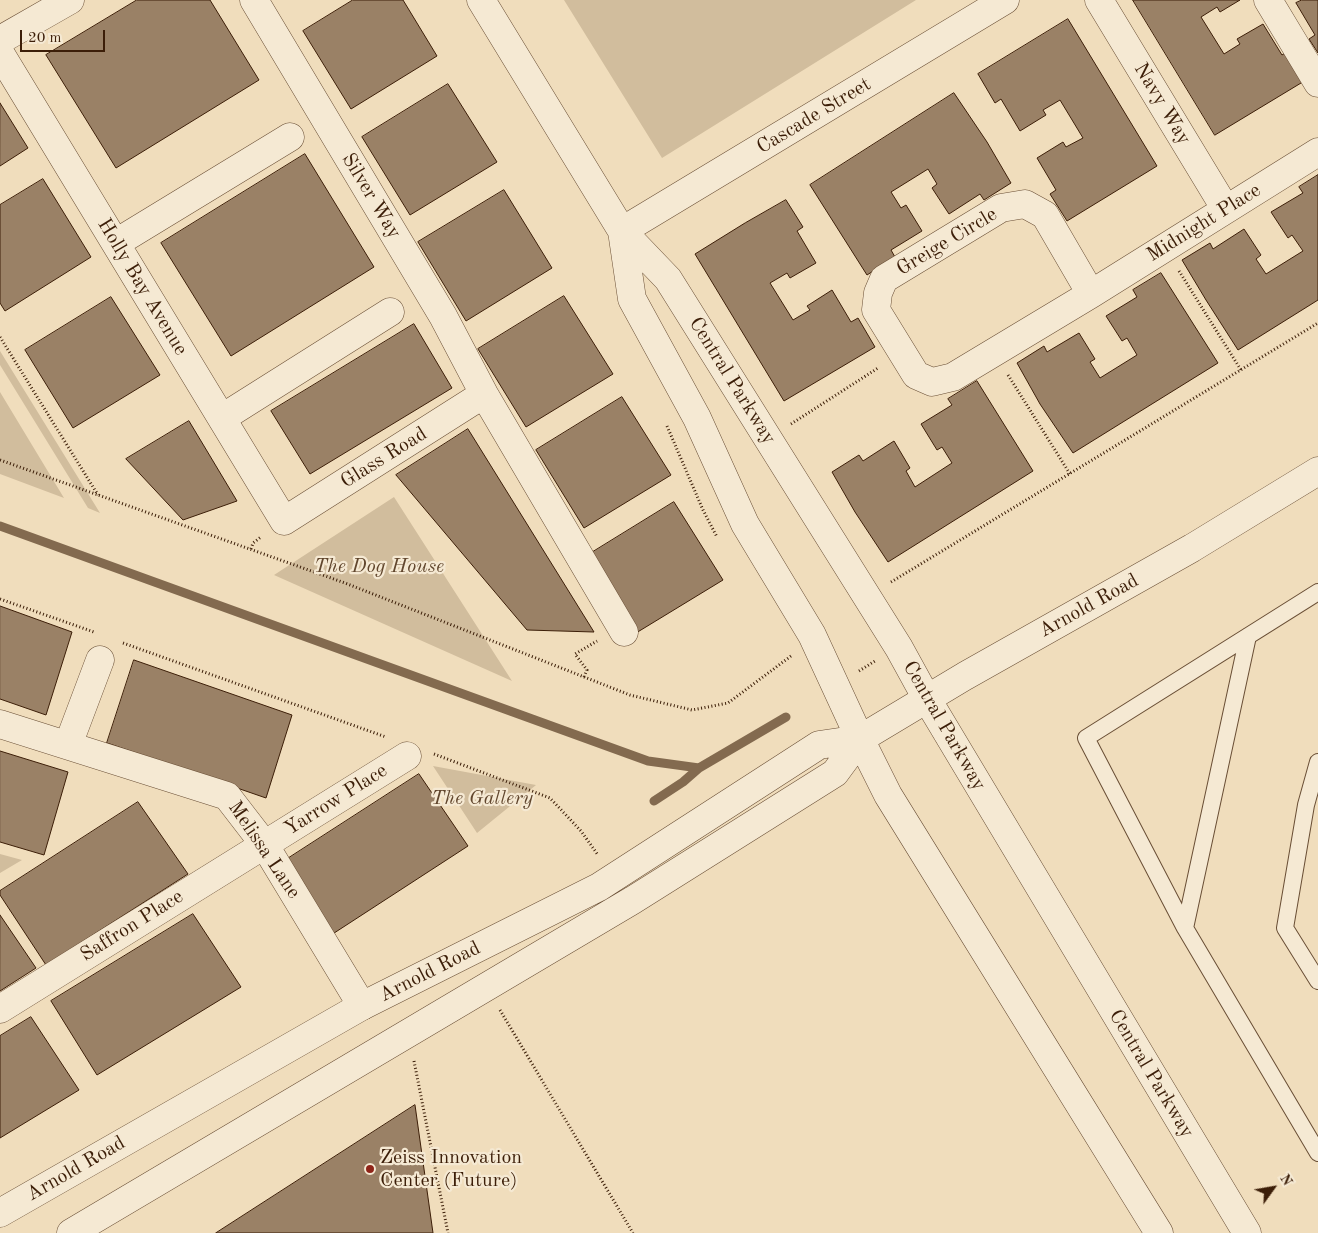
<!DOCTYPE html>
<style>
body{margin:0}
#map{position:relative;width:1318px;height:1233px;overflow:hidden;background:#f0ddbc;font-family:"Old Standard TT",serif}
canvas{display:block}
.north{position:absolute;left:1248px;top:1163px;width:50px;height:50px;-webkit-text-stroke:4px #f5e9d3;paint-order:stroke;rotate:58deg;font-size:14px;font-weight:700;line-height:20px;text-align:center;color:#3c1e08}
.north::after{content:'';display:block;margin:auto;width:18px;height:22px;background:#3c1e08;clip-path:polygon(50% 0,100% 100%,50% 72%,0 100%)}
.scale{position:absolute;left:20px;top:30px;width:85px;height:22px;box-sizing:border-box;border:2px solid #3c1e08;border-top:0;padding-left:6px;font-size:15px;line-height:18px;white-space:nowrap;color:#3c1e08;-webkit-text-stroke:4px #f5e9d3;paint-order:stroke}
</style>
<div id="map">
<canvas width="1318" height="1233"></canvas>
<div class="north">N</div>
<div class="scale">20 m</div>
</div>
<script>
const c = document.querySelector('canvas').getContext('2d');
c.lineJoin = 'round';
function paint(path, color) { c.fillStyle = color; c.fill(path, 'evenodd'); }
function trace(path, color, width, dash) { c.strokeStyle = color; c.lineWidth = width; c.lineCap = dash ? 'butt' : 'round'; c.setLineDash(dash || []); c.stroke(path); }
function label(font, color, halo, rows, align = 'center') {
  c.font = font + ' "Old Standard TT",serif'; c.lineWidth = 4.5; c.setLineDash([]); c.textBaseline = 'middle'; c.strokeStyle = halo; c.fillStyle = color; for (const [text, x, y, turn = 0] of rows) {
    c.save(); c.translate(x, y); c.rotate((+turn || 0) * Math.PI / 180); c.textAlign = isNaN(turn) ? turn : align; if (halo) c.strokeText(text, 0, 0); c.fillText(text, 0, 0); c.restore();
  }
}
const green = new Path2D(`
 M564 0H916L662 158Z
 M0 351 100 513 88 508 0 365Z
 M0 392 64 498 0 474Z
 M394 497 512 681 274 575Z
 M433 766 536 785 477 833Z
 M0 854 22 860 0 873Z`);
const stream = new Path2D(`
 M0 526 648 761 699 768 786 717
 M654 801 683 782 699 768`);
const building = new Path2D(`
 M137 0H210L259 80 116 168 46 55Z
 M353 0H403L437 56 351 109 303 31Z
 M1133 0H1240L1220 12 1217 7 1201 17 1224 54 1240 44 1237 39 1263 24 1282 55 1288 51 1306 80 1215 135Z
 M1302 0H1318V53L1309 39 1315 35 1296 3Z
 M1068 19 1157 166 1067 221 1050 194 1056 190 1037 158 1063 142 1066 147 1083 138 1060 100 1043 110 1046 115 1020 131 1001 99 995 103 978 74Z
 M448 84 497 162 410 215 362 137Z
 M954 93 987 142 1011 183 984 200 980 194 949 214 932 188 937 184 928 169 891 192 901 208 906 205 922 231 891 250 895 257 867 275 810 185Z
 M0 103 28 148 0 166Z
 M305 154 374 267 231 356 161 243Z
 M1318 175V300L1238 350 1206 300 1182 260 1210 243 1213 249 1244 229 1261 255 1256 259 1266 274 1303 251 1292 235 1288 238 1271 212 1303 193 1299 187Z
 M43 179 91 257 5 311 0 303V205Z
 M504 190 552 268 466 321 418 242Z
 M786 200 803 227 797 231 816 263 790 278 787 273 770 283 793 320 810 310 807 306 832 290 851 322 858 318 875 347 784 401 695 254 745 223Z
 M1161 273 1218 363 1073 453 1040 404 1017 363 1044 346 1047 352 1079 333 1095 359 1090 362 1100 378 1137 355 1127 338 1122 341 1106 316 1137 297 1133 290Z
 M564 296 613 374 526 427 478 349Z
 M111 297 160 375 73 428 25 350Z
 M414 324 452 388 310 474 271 411Z
 M977 381 1033 471 888 562 855 512 832 472 859 455 863 461 894 441 910 468 906 471 915 487 952 463 942 447 937 450 921 424 952 405 948 399Z
 M622 397 671 475 584 528 536 450Z
 M189 421 237 501 183 520 126 459Z
 M468 429 594 632 527 630 396 475Z
 M674 502 723 580 636 633 588 555Z
 M0 606 72 632 46 715 0 699Z
 M134 660 292 715 266 798 107 743Z
 M0 751 68 772 44 855 0 842Z
 M419 774 468 846 328 937 278 865Z
 M138 802 188 874 46 965 0 895V891Z
 M193 914 241 987 97 1075 51 1001Z
 M0 915 36 968 0 991Z
 M31 1017 79 1090 0 1138V1036Z
 M415 1105 433 1233H216Z`);
const path = new Path2D(`
 M1179 271 1241 370
 M0 337 98 495
 M1008 375 1070 474
 M791 424 878 368
 M667 426 703 510 717 537
 M0 460 345 583 630 695 692 710 728 703 791 656
 M251 549 253 543 261 537
 M891 582 1318 323
 M0 599 94 632
 M123 643 386 737
 M859 671 875 661
 M584 677 587 670 575 654 597 641
 M434 754 550 798 581 831 598 855
 M500 1010 633 1233
 M414 1061 448 1233`);
const service = new Path2D(`
 M1318 592 1086 738 1185 928 1318 1153
 M1318 762 1306 805 1285 928 1318 981
 M1185 928 1248 636`);
const minor = new Path2D(`
 M254 0 443 316 484 394 624 632
 M481 0 622 231 668 279 899 648 927 699
 M1099 0 1225 208
 M1268 0 1318 83
 M0 40 70 0
 M0 53 284 521 484 394
 M622 231 632 299 697 418 745 524 812 635 860 739
 M622 231 1005 0
 M116 243 290 137
 M1091 294 1045 215 1025 204 1001 208 884 279 878 293 876 310 916 375 932 382 953 377 1091 294 1318 152
 M222 418 390 312
 M0 724 227 796 264 844 362 1006
 M68 745 100 660
 M0 1009 407 756`);
const tertiary = new Path2D(`
 M927 699 1247 1233
 M860 739 888 795 1159 1233
 M0 1213 362 1006 599 887 819 745 860 739 965 676 1192 548 1318 471
 M71 1233 633 900 835 773 860 739`);
const markers = [
 [370,1169,5,"#8f2418"]
];
const streetNames = [
 ["Navy Way",1162,104,59],
 ["Cascade Street",814,116,-31],
 ["Silver Way",371,196,59],
 ["Midnight Place",1204,223,-32],
 ["Greige Circle",947,242,-31],
 ["Holly Bay Avenue",142,287,59],
 ["Central Parkway",732,381,58],
 ["Glass Road",384,458,-32],
 ["Arnold Road",1089,606,-29],
 ["Central Parkway",944,726,60],
 ["Yarrow Place",336,800,-32],
 ["Melissa Lane",264,850,56],
 ["Saffron Place",132,926,-32],
 ["Arnold Road",430,972,-27],
 ["Central Parkway",1151,1074,59],
 ["Arnold Road",76,1169,-30]
];
const parkNames = [
 ["The Dog House",379,567],
 ["The Gallery",482,799]
];
const poiNames = [
 ["Zeiss Innovation",380,1158],
 ["Center (Future)",380,1181]
];
paint(green, '#d1bd9d');
trace(stream, '#836a4f', 9);
paint(building, '#9a8166');
trace(building, '#3c1e08', 1);
trace(service, '#694e35', 18);
trace(minor, '#694e35', 29);
trace(tertiary, '#694e35', 29);
trace(path, '#3c1e08', 3, [1, 2.5]);
trace(service, '#f5e9d3', 16);
trace(minor, '#f5e9d3', 28);
trace(tertiary, '#f5e9d3', 28);
for (const [x, y, r, color] of markers) { const dot = new Path2D(); dot.arc(x, y, r, 0, 2 * Math.PI); c.fillStyle = color; c.fill(dot); trace(dot, '#f5e9d3', 2); }
label('20px', '#3c1e08', '#f5e9d3', streetNames);
label('italic 20px', '#61462d', '#f5e9d3', parkNames);
label('20px', '#3c1e08', '#f5e9d3', poiNames, 'left');
</script>
